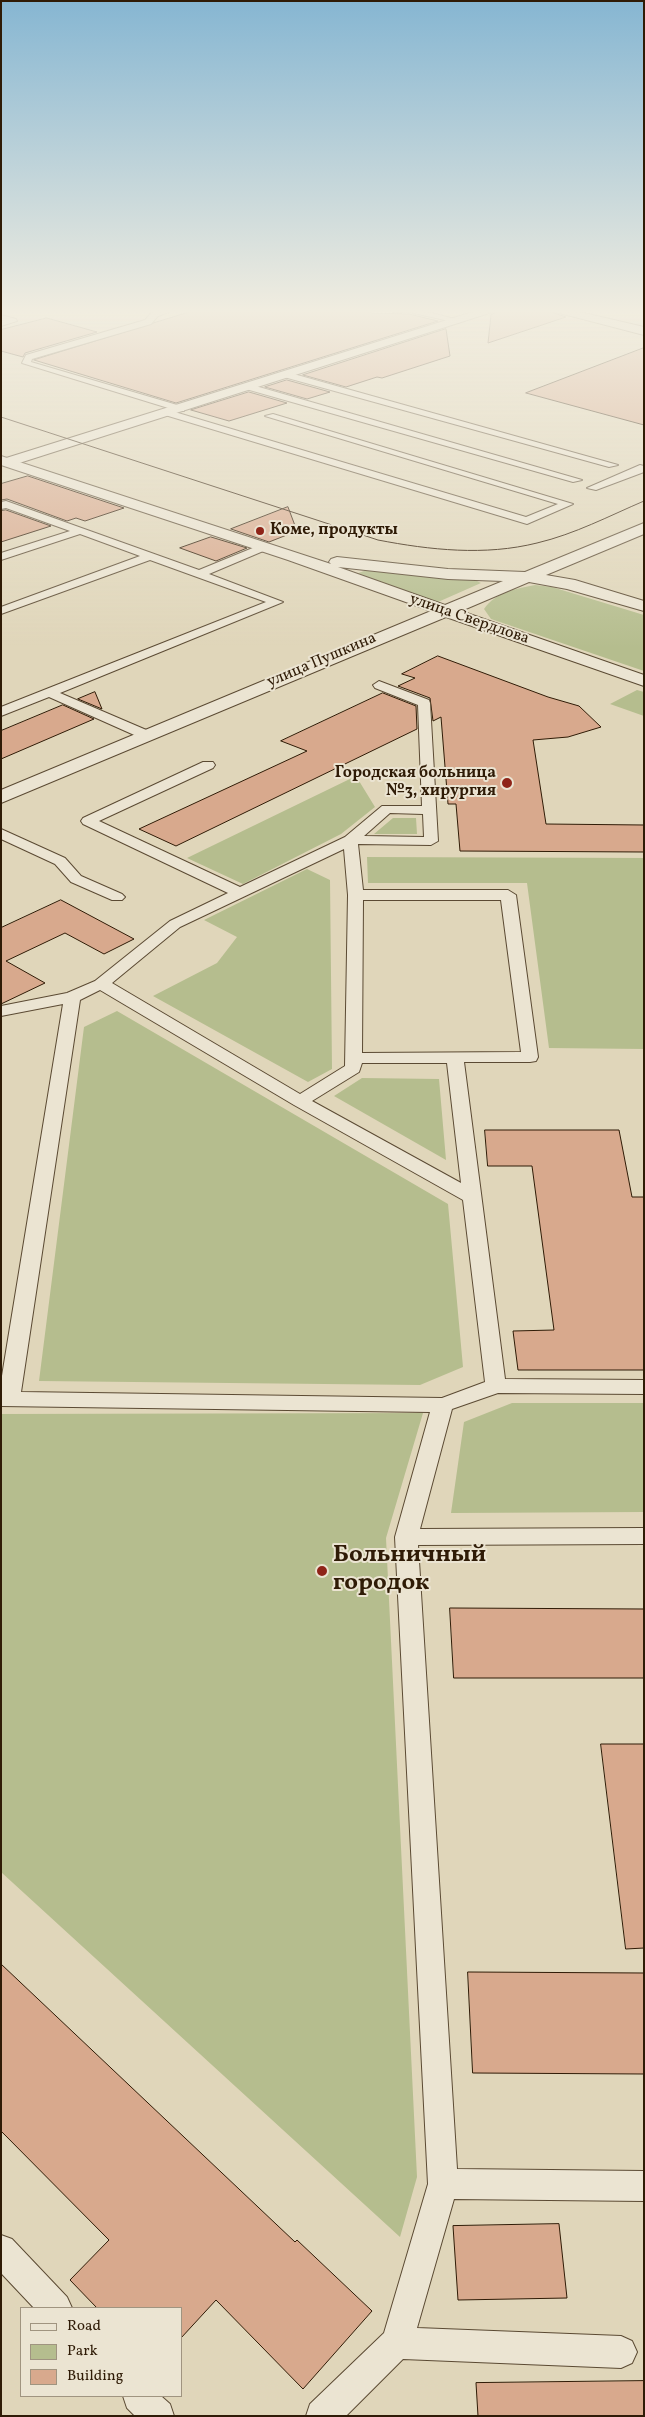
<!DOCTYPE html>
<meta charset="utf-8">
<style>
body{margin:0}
#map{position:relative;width:645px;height:2417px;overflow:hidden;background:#e0d6ba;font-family:Vollkorn,serif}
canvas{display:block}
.frame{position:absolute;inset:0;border:2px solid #2f1b06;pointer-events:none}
.legend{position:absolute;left:20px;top:2307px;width:162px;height:90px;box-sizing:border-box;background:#ebe4d2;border:1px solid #a09480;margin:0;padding:6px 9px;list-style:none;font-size:15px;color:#2f1b06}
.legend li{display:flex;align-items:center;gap:10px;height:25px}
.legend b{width:25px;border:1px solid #a09480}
</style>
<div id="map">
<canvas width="645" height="2417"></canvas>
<div class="frame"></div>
<ul class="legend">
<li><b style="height:6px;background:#ebe4d2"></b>Road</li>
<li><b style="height:14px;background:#b5bd8e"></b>Park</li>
<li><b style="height:14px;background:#d8a98d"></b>Building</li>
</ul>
</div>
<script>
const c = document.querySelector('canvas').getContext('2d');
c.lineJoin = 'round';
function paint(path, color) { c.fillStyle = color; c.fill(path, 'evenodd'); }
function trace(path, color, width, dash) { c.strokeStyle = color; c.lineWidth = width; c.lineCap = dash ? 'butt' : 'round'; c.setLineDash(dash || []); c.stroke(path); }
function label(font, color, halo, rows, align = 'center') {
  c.font = font + ' Vollkorn,serif'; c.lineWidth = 4; c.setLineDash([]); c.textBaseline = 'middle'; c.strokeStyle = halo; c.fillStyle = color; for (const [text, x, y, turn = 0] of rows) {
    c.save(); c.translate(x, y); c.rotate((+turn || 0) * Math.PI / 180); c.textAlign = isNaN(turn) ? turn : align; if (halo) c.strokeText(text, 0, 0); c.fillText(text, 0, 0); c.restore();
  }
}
const green = new Path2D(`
 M369 569 473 579 481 583 438 602 356 574Z
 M535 585 552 587 644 615V671L491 619 484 609C496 592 515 589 535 585Z
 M637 690 644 692V716L610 704Z
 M356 776 375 807 341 834 243 884 187 858Z
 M393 818H416L417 834H374Z
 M367 857 644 858V1049L549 1048 527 883H368Z
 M307 869 330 880 332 1069 308 1082 153 996 217 963 237 937 204 920Z
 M117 1011 448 1204 463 1367 420 1385 39 1381 84 1027Z
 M362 1078 439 1079 446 1160 334 1096Z
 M512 1403H644V1512L451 1513 464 1422Z
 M423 1413 386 1538 417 2177 400 2237 1 1872V1414Z`);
const building = new Path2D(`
 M199 309H366L372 313 409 314 438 321 176 403 34 360Z
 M504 309H542L566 317 488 343 491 315Z
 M47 318 97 332 25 353 23 357 1 351V330Z
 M446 329 450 356 382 378 377 377 346 387 303 375Z
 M644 348V425L526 393Z
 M287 380 330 392 307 399 265 387Z
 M249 392 287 403 229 421 191 410Z
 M28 476 124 508 85 521 76 518 67 521 7 499 1 500V484Z
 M288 507 297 531 269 542 231 529Z
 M6 510 51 526 1 542V511Z
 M211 537 247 548 216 561 180 548Z
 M438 656 548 697 579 706 601 727 568 737 533 740 546 824 644 825V852L460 851 456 804H448L441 717 433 721 430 698 398 686 415 678 402 674Z
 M95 692 102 709 78 699Z
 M383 693 416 706 417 729 176 846 139 829 307 751 281 741Z
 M63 705 94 719 1 759V731Z
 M61 900 134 939 104 954 65 933 6 961 45 983 1 1004V928Z
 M485 1130H619L632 1197H644V1370H518L513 1331 554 1330 532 1166H488Z
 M450 1608 644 1609V1678H454Z
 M601 1744H644V1948L626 1949Z
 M1 1964 295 2242 297 2240 372 2311 303 2389 216 2300 181 2338V2308H97L70 2280 109 2240 1 2131Z
 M468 1972 644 1973V2074L473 2073Z
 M559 2224 567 2298 458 2300 453 2226Z
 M644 2381V2416H478L476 2383Z`);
const service = new Path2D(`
 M163 309H177L158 316 151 324 32 359 31 362 184 407V411H178L22 363 26 355 145 320 152 312Z
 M368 309H417L462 321 458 323 409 312 372 311Z
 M1 315 16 319 17 321 1 326V321H4L1 320Z
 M284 373H290L618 465 609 467 284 377Z
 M246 385H252L582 480 573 482 246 389Z
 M168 410 526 517 558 504 265 416 273 414 573 504 527 524 165 415 163 413Z
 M640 465 644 466V472L596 490 587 488Z
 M6 501 199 570 260 545H268V549L209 574 283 602 60 693 151 732 153 735 151 738H141L49 697 1 716V707L266 602 150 560 1 614V607L140 556 80 534 1 560V553L70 531 6 508 1 509V502Z
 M379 681 429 700 430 703 438 841 431 845 358 844 363 890H508L516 895 538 1057 536 1061 530 1062H464L505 1379 644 1380V1394L498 1393 452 1409 420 1529 644 1528V1544L418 1545 457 2169 644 2171V2201L454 2199 417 2328 621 2336 632 2341 637 2352 632 2363 621 2368 403 2359 346 2416H306L310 2404 384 2333 428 2184 395 1537 430 1412 1 1406V1382L63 1004 1 1016V1006L67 993 95 981 170 921 228 893 83 824 81 821 83 818 203 762H213L215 765 213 768 99 821 240 887 345 837 382 806H422L418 705 375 688 373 685ZM390 813 423 814 424 837 364 836ZM344 849 348 895 345 1066 300 1094 112 983 180 927ZM363 900H501L521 1052 362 1053ZM100 990 294 1105 463 1200 485 1382 442 1398 21 1392 80 1000ZM362 1063H447L461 1183 312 1101 359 1072Z
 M1 829 65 858 81 876 122 894 125 897 122 900H112L71 882 55 864 1 839Z
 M1 2235 12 2239 67 2297 72 2308H34L1 2273Z
 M123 2396H161L170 2404 174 2416H135L127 2408Z`);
const minor = new Path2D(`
 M482 309H502L13 465 8 466 1 463 3 459Z
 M544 309H567L644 327V335Z`);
const tertiary = new Path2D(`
 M1 456 331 564 329 562 331 559 337 557 448 569 525 572 644 523V534L546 575 575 580 644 601V611L567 589 529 582 461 611 644 675V686L446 617 1 803V790L431 611 288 560 1 465ZM338 567 448 579 503 581 445 605Z`);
const tram = new Path2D(`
 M1 417 378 540C430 550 485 556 537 543 575 534 609 516 644 501`);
const markers = [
 [260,531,5,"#8f2418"],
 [507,783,6,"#8f2418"],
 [322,1571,6,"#8f2418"]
];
const farPoinames = [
 ["Коме, продукты",270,531],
 ["Городская больница",496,774,"right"],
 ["№3, хирургия",496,792,"right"]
];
const farStreetnames = [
 ["улица Свердлова",469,620,19],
 ["улица Пушкина",322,661,-23]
];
const nearPoinames = [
 ["Больничный",333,1557],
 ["городок",333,1585]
];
paint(green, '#b5bd8e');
paint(building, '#d8a98d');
trace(building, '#2f1b06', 1);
trace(service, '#5b4a33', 2);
trace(minor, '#5b4a33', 2);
trace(tertiary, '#5b4a33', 2);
paint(service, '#ebe4d2');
paint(minor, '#ebe4d2');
paint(tertiary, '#ebe4d2');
trace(tram, '#2f1b06', 1);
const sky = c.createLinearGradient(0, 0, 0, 648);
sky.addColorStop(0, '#86b6d2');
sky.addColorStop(0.48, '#f1ede0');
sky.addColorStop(1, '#f1ede000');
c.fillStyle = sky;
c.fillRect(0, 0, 645, 648);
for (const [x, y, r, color] of markers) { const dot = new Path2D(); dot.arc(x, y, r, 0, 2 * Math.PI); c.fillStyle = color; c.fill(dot); trace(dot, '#ebe4d2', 2); }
label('bold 16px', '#2f1b06', '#ebe4d2', farPoinames, 'left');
label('16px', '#2f1b06', '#ebe4d2', farStreetnames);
label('bold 24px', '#2f1b06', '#ebe4d2', nearPoinames, 'left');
</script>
